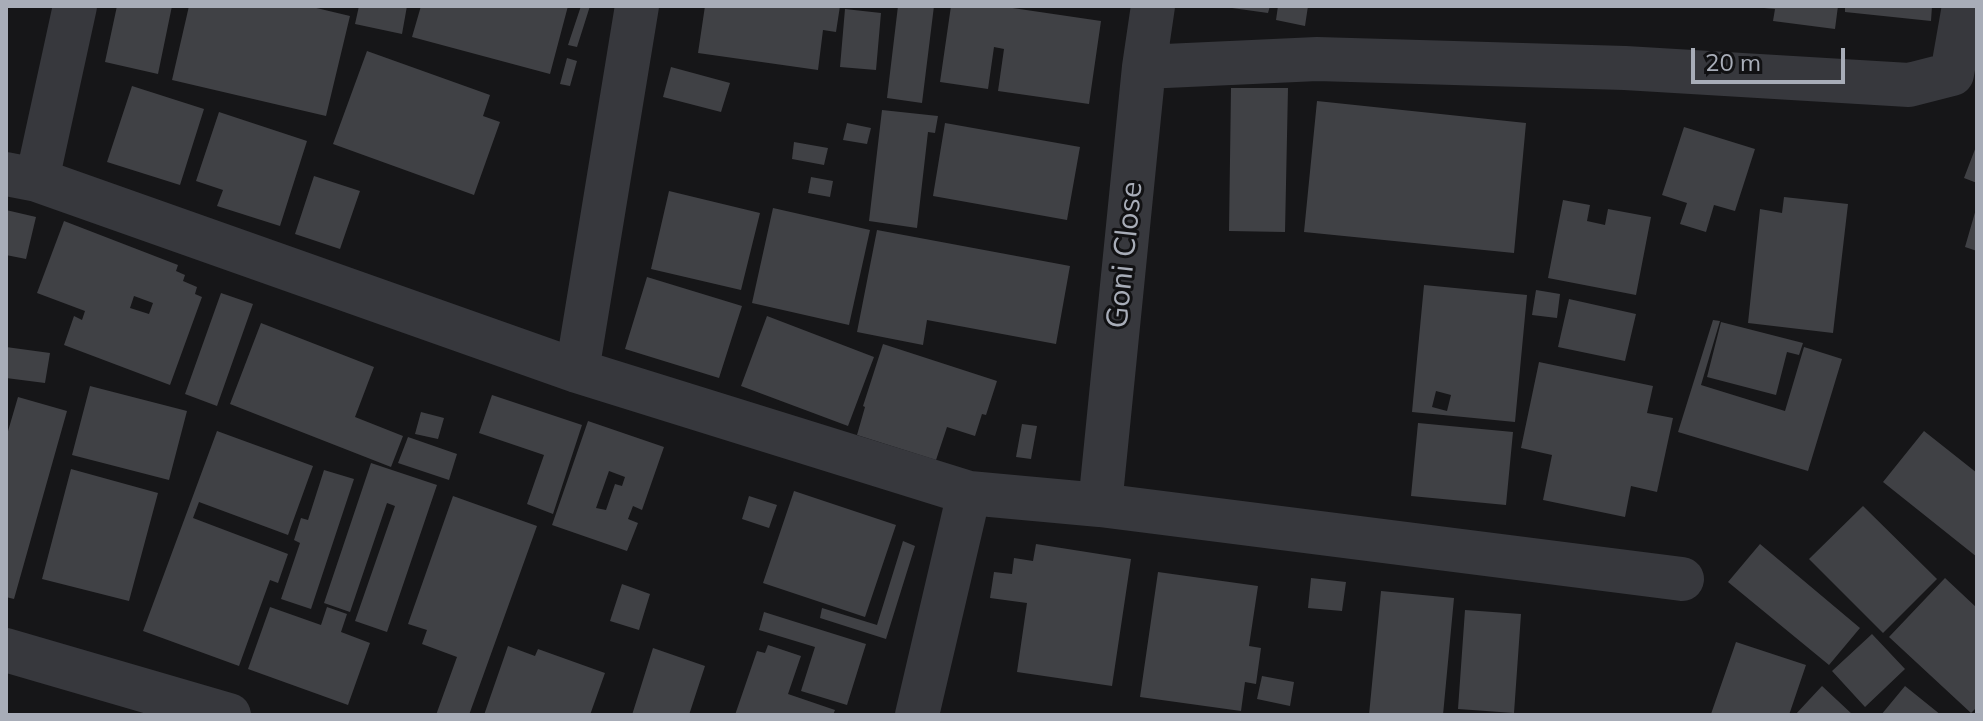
<!DOCTYPE html>
<style>
body{margin:0}
#map{position:relative;width:1983px;height:721px;overflow:hidden;background:#161618;font-family:Mulish,sans-serif}
canvas{display:block}
.frame{position:absolute;inset:0;border:8px solid #a8adb8;pointer-events:none}
.scale{position:absolute;left:1691px;top:48px;width:154px;height:36px;box-sizing:border-box;border:4px solid #a8adb8;border-top:0;padding-left:10px;font-size:24px;line-height:28px;white-space:nowrap;color:#a8adb8;-webkit-text-stroke:6px #111113;paint-order:stroke}
</style>
<div id="map">
<canvas width="1983" height="721"></canvas>
<div class="frame"></div>
<div class="scale">20 m</div>
</div>
<script>
const c = document.querySelector('canvas').getContext('2d');
c.lineJoin = 'round';
function paint(path, color) { c.fillStyle = color; c.fill(path, 'evenodd'); }
function trace(path, color, width, dash) { c.strokeStyle = color; c.lineWidth = width; c.lineCap = dash ? 'butt' : 'round'; c.setLineDash(dash || []); c.stroke(path); }
function label(font, color, halo, rows, align = 'center') {
  c.font = font + ' Mulish,sans-serif'; c.lineWidth = 6; c.setLineDash([]); c.textBaseline = 'middle'; c.strokeStyle = halo; c.fillStyle = color; for (const [text, x, y, turn = 0] of rows) {
    c.save(); c.translate(x, y); c.rotate((+turn || 0) * Math.PI / 180); c.textAlign = isNaN(turn) ? turn : align; if (halo) c.strokeText(text, 0, 0); c.fillText(text, 0, 0); c.restore();
  }
}
const building = new Path2D(`
 M117 6H172L158 74 105 62Z
 M189 6H308L350 16 326 116 172 80Z
 M359 6H407L402 34 355 24Z
 M421 6H568L550 74 412 37Z
 M581 6H590L577 47 568 45Z
 M705 6H840L836 32 823 30 818 70 698 53Z
 M898 6H934L922 103 887 98Z
 M951 6H999L1101 21 1089 104 998 91 1004 49 994 47 988 89 940 82Z
 M1232 6H1270L1268 13 1232 8Z
 M1278 6H1308L1305 26 1276 20Z
 M1764 6H1838L1835 29 1773 21 1775 9 1764 8Z
 M1845 6H1932L1931 21 1845 12Z
 M845 9 881 13 876 70 840 67Z
 M367 51 490 95 483 116 500 122 474 195 333 144Z
 M567 58 577 61 570 86 560 84Z
 M671 67 730 83 721 112 663 97Z
 M132 86 204 109 180 185 107 162Z
 M1231 88H1288L1285 232 1229 231Z
 M1317 101 1526 123 1514 253 1304 232Z
 M882 110 938 116 935 133 928 132 917 228 869 221Z
 M219 112 307 141 280 226 217 206 223 190 196 181Z
 M847 123 871 128 867 144 843 140Z
 M945 123 1080 147 1067 220 933 196Z
 M1684 127 1755 149 1735 211 1714 205 1706 232 1680 224 1687 203 1662 195Z
 M794 142 828 148 824 165 792 159Z
 M1977 144V183L1964 178Z
 M314 176 360 191 340 249 295 234Z
 M811 177 833 181 830 197 808 193Z
 M669 191 760 213 741 290 651 269Z
 M1784 197 1848 204 1833 333 1748 323 1760 209 1782 213Z
 M1563 200 1590 205 1587 221 1605 225 1608 209 1651 217 1636 295 1548 278Z
 M773 208 870 230 849 325 752 303Z
 M1976 209H1977V251L1965 247Z
 M6 210 36 217 26 259 6 255Z
 M64 221 178 265 176 271 185 275 183 281 197 287 195 294 202 297 170 385 64 345 74 316 82 320 85 311 37 293ZM134 296 153 303 149 314 130 308Z
 M877 230 1070 266 1056 344 927 320 923 345 857 332Z
 M647 277 742 306 719 378 625 349Z
 M1424 285 1527 295 1515 422 1412 412ZM1436 391 1451 395 1447 411 1432 407Z
 M1536 290 1560 294 1557 318 1532 315Z
 M221 293 253 304 217 406 185 394Z
 M1569 299 1636 314 1625 361 1558 347Z
 M767 316 874 357 848 426 741 386Z
 M1713 320 1720 321 1701 385 1785 411 1804 347 1842 359 1808 471 1678 432Z
 M1721 322 1803 343 1799 355 1787 352 1776 395 1707 377Z
 M261 323 374 367 355 417 403 436 391 467 230 404Z
 M883 344 997 381 986 415 982 414 975 436 947 427 936 460 857 435 865 407 863 406Z
 M6 347 50 353 45 383 6 378Z
 M1539 362 1653 386 1647 413 1673 418 1657 492 1631 486 1625 517 1543 500 1552 455 1521 448Z
 M90 386 187 411 169 480 72 455Z
 M492 395 582 425 553 514 527 504 544 455 479 433Z
 M18 397 67 411 14 599 6 597V438Z
 M421 412 444 418 438 439 415 434Z
 M588 421 664 447 642 510 633 506 628 519 638 523 627 551 552 525ZM609 471 625 477 622 486 615 484 606 510 596 508Z
 M1418 423 1513 432 1506 505 1411 496Z
 M1022 424 1037 426 1031 459 1016 457Z
 M217 431 313 466 288 535 199 502 193 518 288 554 278 583 270 580 239 666 143 631Z
 M1924 431 1977 473V557L1883 482Z
 M408 437 457 454 449 480 398 463Z
 M371 463 437 485 387 632 355 621 395 506 387 503 350 612 324 603Z
 M71 469 158 493 129 601 42 579Z
 M324 470 354 479 311 609 281 599 300 543 294 540 301 518 308 520Z
 M794 491 896 525 865 617 763 583Z
 M453 496 537 526 469 715H436L457 657 422 644 427 630 408 624Z
 M749 496 777 505 769 528 742 519Z
 M1863 506 1937 579 1883 633 1809 559Z
 M903 541 915 546 886 639 820 618 822 608 877 625Z
 M1036 544 1131 559 1112 686 1017 672 1027 603 990 598 994 572 1012 574 1014 558 1033 561Z
 M1760 544 1860 628 1829 665 1728 582Z
 M1158 572 1258 586 1249 646 1261 648 1256 684 1245 682 1241 711 1140 697Z
 M1311 578 1346 582 1342 611 1308 608Z
 M1945 578 1977 608V707L1971 713 1889 637Z
 M622 584 650 594 639 630 610 621Z
 M1381 591 1454 598 1443 715H1369Z
 M270 607 321 625 327 607 347 614 341 632 370 643 348 705 248 669Z
 M1465 610 1521 614 1514 713 1458 709Z
 M764 612 866 644 847 705 801 691 815 647 759 630Z
 M1872 634 1905 669 1865 707 1832 671Z
 M1736 642 1806 665 1789 715 1711 714Z
 M768 645 801 656 788 694 835 710 833 715H735L757 651 765 653Z
 M508 646 535 656 538 649 605 673 590 715H484Z
 M653 648 705 666 689 715H632Z
 M1262 676 1294 682 1290 706 1257 699Z
 M1822 686 1853 715H1795Z
 M1905 686 1941 715H1881Z`);
const minor = new Path2D(`
 M1144 67 1317 59 1625 68 1909 85 1952 74 1964 6
 M6 174 37 180 577 371 969 493 1100 505 1682 579
 M37 180 75 6
 M577 371 637 6
 M1100 505 1144 67 1153 6
 M6 650 229 715
 M917 715 969 493`);
const streetNames = [
 ["Goni Close",1125,255,-84]
];
paint(building, '#404145');
trace(minor, '#37383d', 44);
label('30px', '#a8adb8', '#111113', streetNames);
</script>
